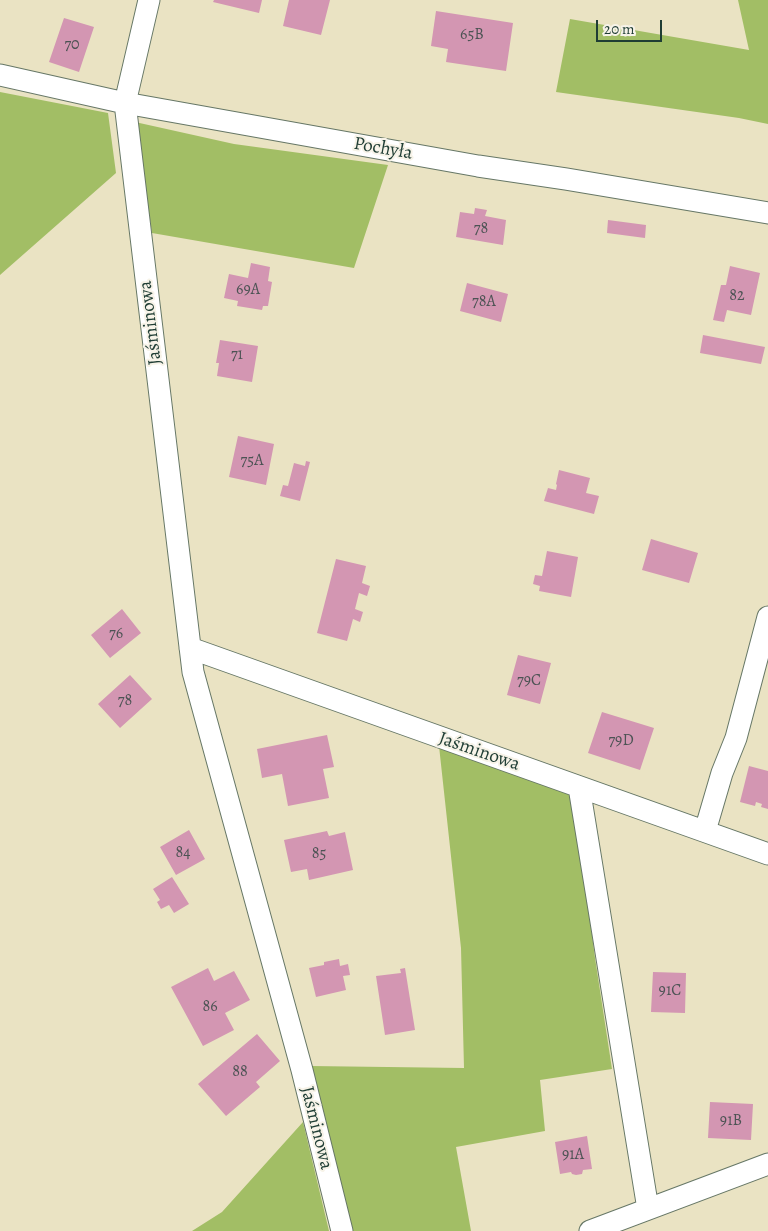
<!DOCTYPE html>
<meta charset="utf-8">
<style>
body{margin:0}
#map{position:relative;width:768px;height:1231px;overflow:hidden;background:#eae3c3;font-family:Alegreya,serif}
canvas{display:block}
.scale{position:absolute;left:596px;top:20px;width:66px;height:22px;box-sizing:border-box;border:2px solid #1f3d34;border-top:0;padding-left:6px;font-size:15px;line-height:18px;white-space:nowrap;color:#1f3d34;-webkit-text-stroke:4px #f7f3e8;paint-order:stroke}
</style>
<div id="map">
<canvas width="768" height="1231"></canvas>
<div class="scale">20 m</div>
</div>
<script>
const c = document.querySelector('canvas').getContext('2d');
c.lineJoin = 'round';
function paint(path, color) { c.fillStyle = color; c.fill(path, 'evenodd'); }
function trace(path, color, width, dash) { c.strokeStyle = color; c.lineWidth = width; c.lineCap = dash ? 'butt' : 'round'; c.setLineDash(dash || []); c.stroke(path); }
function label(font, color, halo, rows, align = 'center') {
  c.font = font + ' Alegreya,serif'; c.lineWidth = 4; c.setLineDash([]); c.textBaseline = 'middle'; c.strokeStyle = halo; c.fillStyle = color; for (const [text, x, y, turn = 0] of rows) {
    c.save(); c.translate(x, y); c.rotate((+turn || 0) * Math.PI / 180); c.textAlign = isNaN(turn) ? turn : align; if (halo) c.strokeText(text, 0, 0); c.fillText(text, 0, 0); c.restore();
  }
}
const green = new Path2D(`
 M738 0H768V124L739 118 556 92 570 19 749 50Z
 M0 92 108 113 116 173 0 275Z
 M135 122 234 144 388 165 354 268 152 233Z
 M439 746 574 791 595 958 612 1069 540 1080 545 1131 456 1147 471 1231H351L310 1066 464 1068 461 948Z
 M303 1122 329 1231H192L222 1212Z`);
const building = new Path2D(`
 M214 0H262L259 13 213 2Z
 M289 0H330L321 35 283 26Z
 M436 11 513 23 506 71 446 62 448 49 431 46Z
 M64 18 94 27 79 72 49 62Z
 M475 208 487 210 485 216 506 220 503 245 456 237 460 212 474 214Z
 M608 220 646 225 645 238 607 233Z
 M251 263 270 267 268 281 272 282 268 306H263L262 310 237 306 238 301 224 298 229 274 248 278Z
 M730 266 760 273 751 315 727 310 724 322 713 320 721 285H726Z
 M467 283 508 294 501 322 460 311Z
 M703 335 765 347 761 364 700 353Z
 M220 340 258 346 252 382 217 376 219 363H216Z
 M238 436 274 444 266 485 229 477Z
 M306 461 310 462 300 501 280 496 283 485 288 486 294 463 305 466Z
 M559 470 590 478 586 493 599 496 594 514 544 501 548 488 556 490 557 485 556 484Z
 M651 539 698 553 689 583 642 570Z
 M547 551 578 557 571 597 539 591 540 586 533 584 535 575 542 576Z
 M336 559 366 566 362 583 370 586 367 596 359 593 355 609 363 612 360 622 353 619 347 641 317 633Z
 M122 609 141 633 110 658 91 635Z
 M518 655 551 663 540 704 507 695Z
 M130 675 152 699 120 728 98 704Z
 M602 712 654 728 640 770 588 753Z
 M327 735 334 767 323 769 329 798 288 806 282 774 262 778 257 749Z
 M749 766 768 771V809L761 807 762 804 756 802 755 806 740 802Z
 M189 830 205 859 176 875 160 847Z
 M327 831 329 836 345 832 353 870 309 880 307 869 291 872 284 840Z
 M172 877 189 904 174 913 169 905 161 909 157 902 160 900 153 889Z
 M339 959 340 966 348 964 350 975 343 976 346 990 316 997 309 968 324 965V962Z
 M208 968 214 981 234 971 250 1000 225 1013 234 1030 203 1046 171 987Z
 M405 968 415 1030 385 1035 376 976 401 973 400 969Z
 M653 972 686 973 685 1013 651 1012Z
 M257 1034 280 1061 256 1082 260 1087 226 1116 198 1084Z
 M710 1102 753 1104 751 1140 708 1138Z
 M587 1136 592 1169 583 1170 582 1174 576 1175 572 1174 571 1172 560 1174 555 1142Z`);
const minor = new Path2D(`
 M149 0 125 103 193 672 302 1070 342 1231
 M0 75 125 103 478 166 566 179 768 213
 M190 648 768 854
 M579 787 648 1209
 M705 831 722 773 736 738 768 617
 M590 1231 768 1164`);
const numberNames = [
 ["65B",472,35],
 ["70",72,45],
 ["78",481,229],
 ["69A",248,290],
 ["82",737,296],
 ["78A",484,302],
 ["71",237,355],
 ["75A",252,461],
 ["76",116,634],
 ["79C",529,681],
 ["78",125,701],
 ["79D",621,741],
 ["84",183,853],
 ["85",319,854],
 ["91C",670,991],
 ["86",210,1007],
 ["88",240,1072],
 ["91B",731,1121],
 ["91A",573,1155]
];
const streetNames = [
 ["Pochyła",383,149,10],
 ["Jaśminowa",151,323,-97],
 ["Jaśminowa",479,752,19],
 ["Jaśminowa",316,1128,76]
];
paint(green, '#a2be65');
paint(building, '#d396b2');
trace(minor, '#676', 23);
trace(minor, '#fff', 21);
label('16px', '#4c5354', null, numberNames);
label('19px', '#1f3d34', '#f7f3e8', streetNames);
</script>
